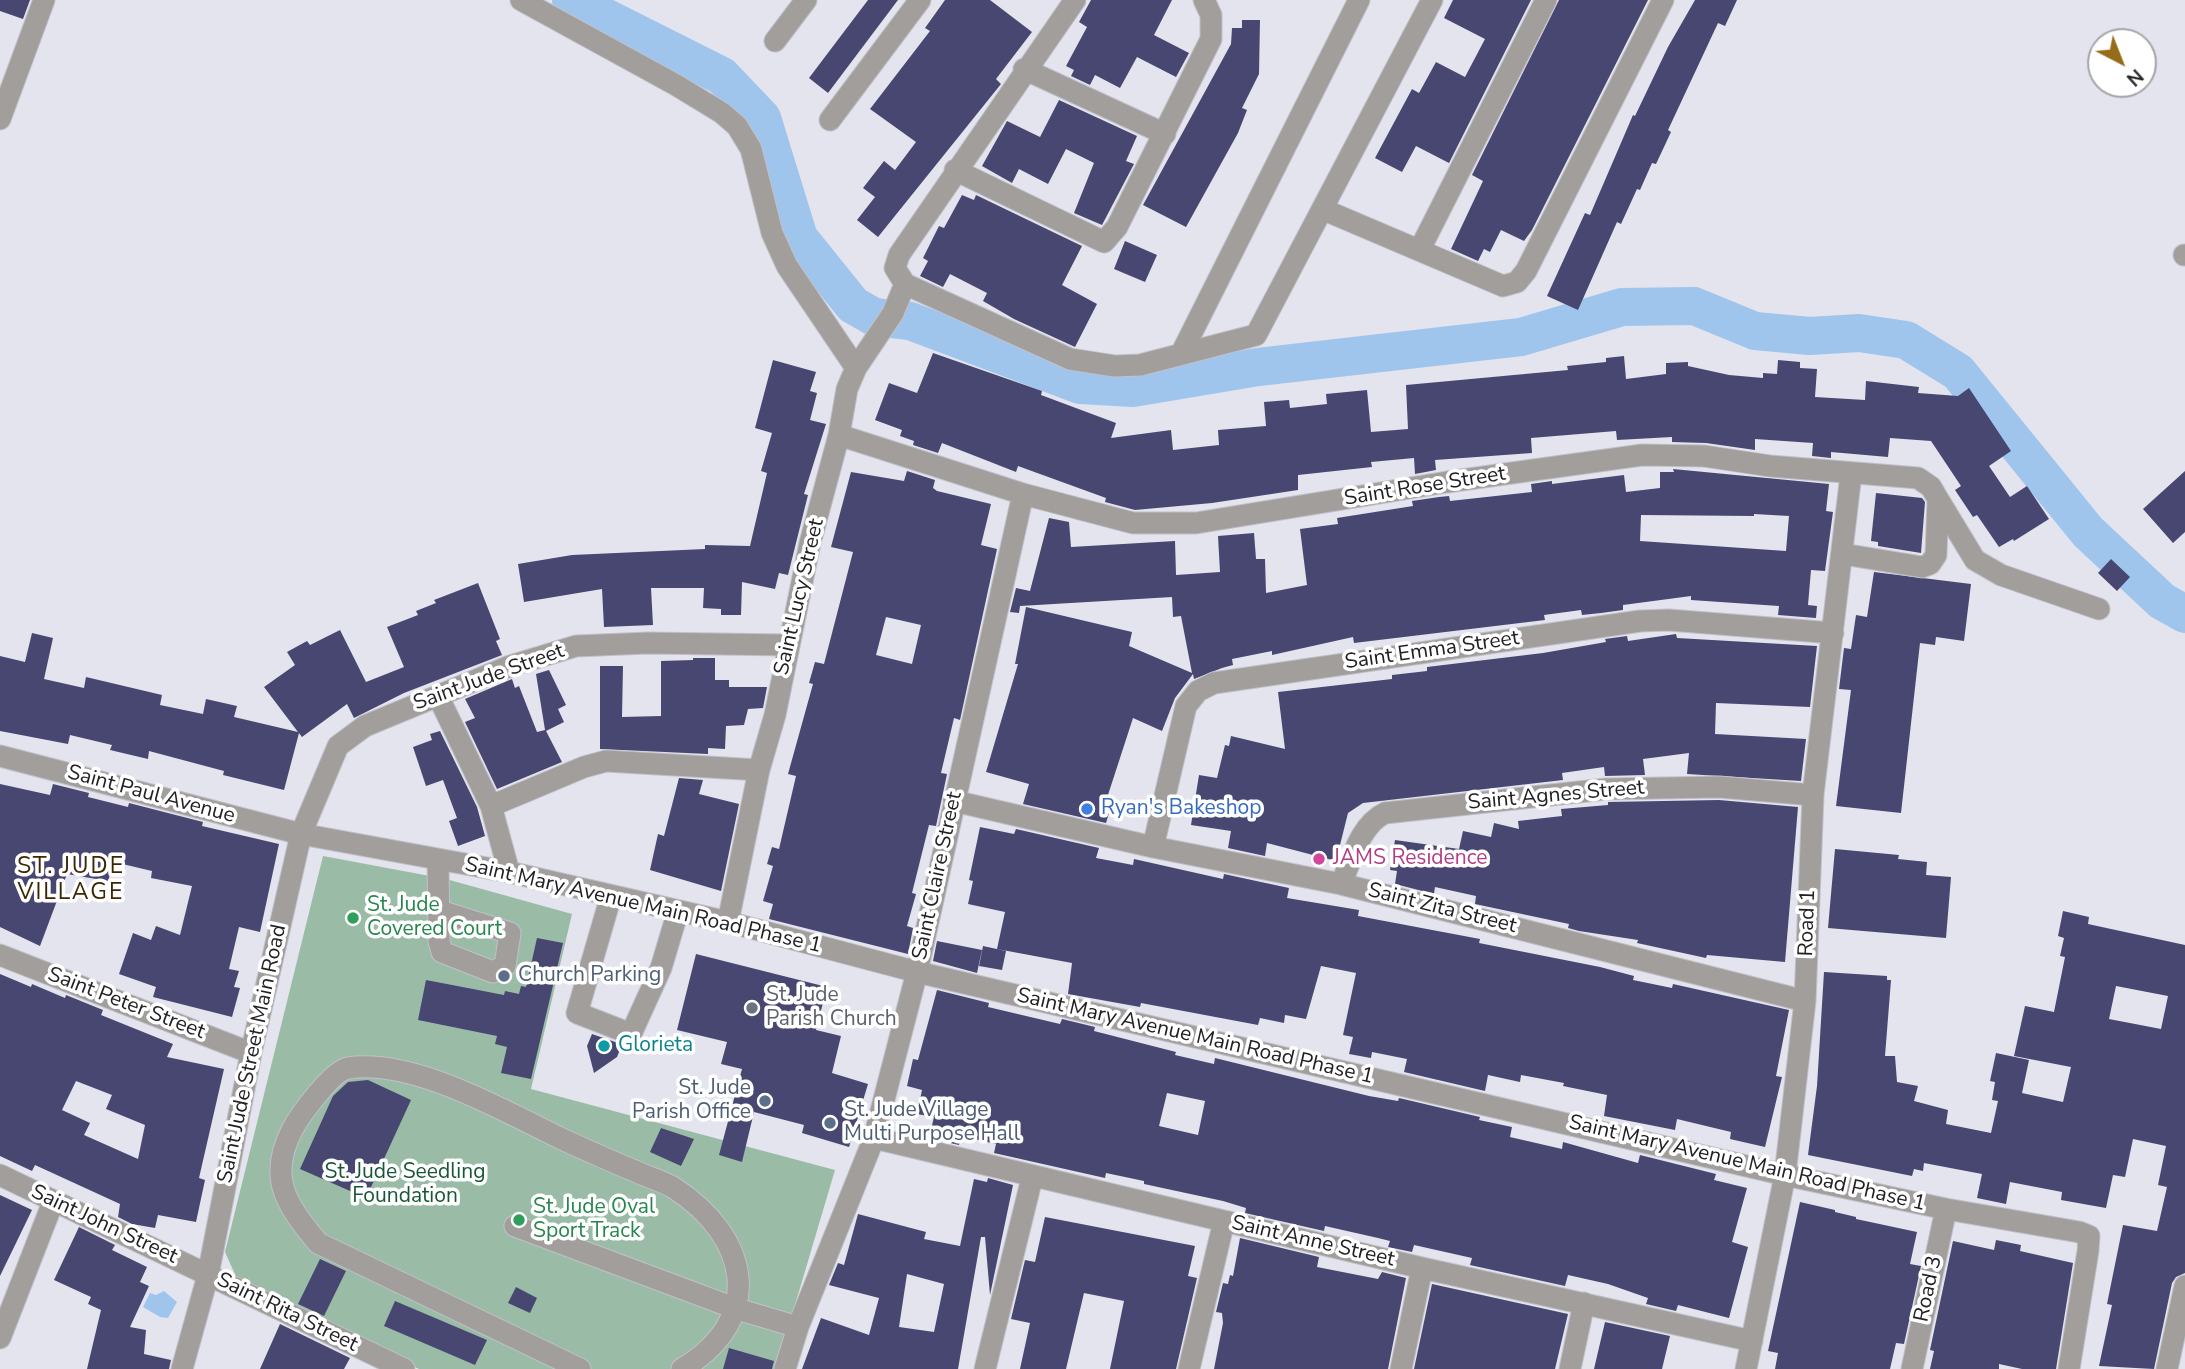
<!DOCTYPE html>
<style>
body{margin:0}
#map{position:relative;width:2185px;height:1369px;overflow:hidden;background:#e3e4ee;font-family:"Nunito Sans",sans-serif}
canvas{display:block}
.north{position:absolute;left:2087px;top:28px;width:70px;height:70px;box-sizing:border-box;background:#fff;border:2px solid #a6a6a8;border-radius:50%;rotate:138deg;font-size:19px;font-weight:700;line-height:28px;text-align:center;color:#212125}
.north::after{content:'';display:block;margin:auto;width:24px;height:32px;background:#976c19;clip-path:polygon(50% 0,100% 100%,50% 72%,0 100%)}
</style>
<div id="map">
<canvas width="2185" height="1369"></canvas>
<div class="north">N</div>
</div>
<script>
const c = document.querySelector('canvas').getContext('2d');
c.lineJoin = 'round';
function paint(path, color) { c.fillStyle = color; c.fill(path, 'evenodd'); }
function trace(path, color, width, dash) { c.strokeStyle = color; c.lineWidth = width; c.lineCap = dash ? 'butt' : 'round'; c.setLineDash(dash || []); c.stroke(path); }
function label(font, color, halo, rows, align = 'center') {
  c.font = font + ' "Nunito Sans",sans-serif'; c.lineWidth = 7; c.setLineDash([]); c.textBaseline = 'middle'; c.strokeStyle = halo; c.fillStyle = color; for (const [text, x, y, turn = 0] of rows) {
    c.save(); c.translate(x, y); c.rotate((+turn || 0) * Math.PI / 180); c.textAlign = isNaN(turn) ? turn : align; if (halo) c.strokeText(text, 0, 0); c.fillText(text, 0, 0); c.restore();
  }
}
const green = new Path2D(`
 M323 856 446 879 572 914 531 1089 835 1170 776 1369H419L238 1281 225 1252Z`);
const water = new Path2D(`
 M164 1291 177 1302 168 1318 160 1317 143 1307 150 1293 156 1295Z`);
const river = new Path2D(`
 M571 0 722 76 762 118 799 238 853 305 874 317 910 321 1080 385 1133 388 1258 367 1521 337 1622 307 1694 306 1755 331 1810 336 1859 333 1906 340 1958 372 2088 532 2162 601 2185 614`);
const building = new Path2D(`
 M0 0H30L23 19 0 11Z
 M868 0H898L828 93 809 78Z
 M945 0H990L1032 32 996 79 1001 84 878 237 857 220 875 197 863 188 884 161 895 170 916 142 870 109 930 31 925 28Z
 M1091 0H1172L1154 35 1189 53 1176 77 1137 57 1120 88 1095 75 1090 85 1071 76 1074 70 1066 66 1087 27 1079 22Z
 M1453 0H1531L1449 163 1416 146 1402 172 1375 158 1412 89 1419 93 1436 62 1465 77 1485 39 1444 18Z
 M1559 0H1648L1532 230 1524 241 1501 230 1490 252 1484 249 1478 261 1451 249 1483 181 1472 175Z
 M1695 0H1737L1725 26 1718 23 1668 130 1671 132 1656 164 1652 163 1640 190 1637 189 1621 224 1617 222 1578 310 1547 296 1585 213 1590 215 1633 115 1635 116 1668 47Z
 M1242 20H1260L1259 74 1242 108 1247 110 1238 133 1186 227 1143 205 1231 44 1232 28H1242Z
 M1059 100 1137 136 1126 161 1134 164 1102 225 1074 213 1094 163 1066 149 1048 184 1019 169 1012 183 982 166 1007 121 1040 137Z
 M962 195 974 200 976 195 1082 246 1062 285 1097 304 1075 347 1014 319 983 301 987 293 950 274 943 287 920 276 928 261 923 258 939 226 944 228Z
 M1125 241 1157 255 1145 282 1114 269Z
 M933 353 1042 391 1041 395 1116 423 1111 438 1171 430 1173 450 1219 445 1218 430 1266 426 1264 402 1289 400 1290 408 1327 404 1326 394 1367 390 1371 432 1408 429 1406 385 1568 370 1567 366 1606 362V358L1624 356 1626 379 1666 374V363L1688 362V366L1729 375 1763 378V373L1777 374 1778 360 1800 362V368L1817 369 1815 397 1865 400 1866 381 1919 387 1918 393 1958 396 1969 388 2011 451 1989 466 2010 497 2027 486 2049 519 2014 541 2013 539 1999 547 1977 515 1973 517 1955 490 1961 486 1931 441 1890 438 1888 457 1831 452V458L1812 456 1813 443 1755 439V450L1706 443 1672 442V437L1617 440 1616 431 1531 438 1532 453 1435 460 1436 470 1415 474 1414 458 1371 462 1372 467 1298 475V490L1212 503 1135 510 1105 502 1106 498 1018 466 1016 472 942 443 938 453 913 445 914 441 900 436 902 430 875 420 889 383 917 393Z
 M773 360 816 372 810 391 817 393 810 420 826 424 804 494 808 495 788 575 779 573 775 589 742 582 741 615H721V609L703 608 704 588H651L653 625 604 627 602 589 524 602 518 564 572 555 705 549V545L750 546 767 473 761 471 772 433 755 428Z
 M1673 469 1829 484 1826 511 1833 512 1825 571 1811 570 1808 605 1817 606 1816 618 1778 615 1779 606 1691 600V596L1623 605V610L1601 613 1582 615 1581 610 1544 615 1545 620 1354 643 1353 637 1272 655V651L1232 659 1233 665 1222 668 1194 679 1193 674 1175 698 1162 731 1133 718 1106 801 1112 803 1106 823 1023 804 1029 784 986 772 1018 664H1015L1026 607 1132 632 1129 646 1192 673 1181 616 1173 617 1172 597 1020 606 1019 613 1010 612 1016 588 1030 591 1049 518 1069 522 1071 547 1175 541 1176 575 1220 572 1218 536 1254 533 1256 559H1265L1266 593 1307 585 1300 529 1338 524 1337 518 1413 506 1412 501 1439 497 1449 496 1450 501 1532 492 1531 484 1552 481V484L1624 475 1626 492 1660 488V472H1674ZM1754 514 1789 516 1786 551 1640 541 1641 515 1754 516Z
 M907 471 935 480 933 488 937 491 991 504 981 545 997 549 960 720 954 718 941 773 947 774 936 826 929 825 912 893 916 894 907 926 913 928 908 954 769 919 773 904 763 901 773 866 767 864 772 847 779 849 796 776 788 774 813 684 809 683 815 662 824 664 853 552 831 547 851 472 904 481ZM886 617 921 625 912 664 876 655Z
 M2185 471V532L2173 543 2143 509Z
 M1876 493 1922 498 1925 502 1921 553 1878 546V542L1871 541Z
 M2111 559 2130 577 2117 591 2098 573Z
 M1874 572 1971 584 1964 641 1936 637 1935 645 1920 643 1901 813 1836 806 1851 690 1839 689 1844 648 1851 649 1856 615 1867 617Z
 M478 583 500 639 496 641 502 655 404 693 354 718 347 704 302 737 299 733 284 790 223 775 224 771 149 751 148 759 110 750 112 745 70 735 68 744 0 731V656L25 662 32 633 53 638 44 679 84 688 86 677 162 695 160 705 203 714 206 699 237 706 234 717 298 732 264 687 295 665 287 652 307 641 310 645 340 630 366 682 404 667 387 627 418 615 416 611 436 603 434 600Z
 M1676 634 1677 638 1817 646 1810 707 1716 703 1715 734 1806 739 1801 781 1687 774 1689 753 1643 759 1645 775 1605 776 1604 767 1562 773 1563 780 1363 803 1348 813 1336 861 1267 843 1265 856 1228 848 1231 831 1191 825 1199 775 1217 778 1225 745 1229 746 1231 736 1285 749 1278 692 1392 679V675L1427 671V667L1543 653 1606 642 1605 639 1627 636 1628 641Z
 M693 658H715V680H729V687H767L763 708 748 709 744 725 726 726 725 749 708 748V754L600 749V666H623L622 717 661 716V661L693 660Z
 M549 670 566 705 558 709 564 722 546 731 562 762 497 789 465 722 475 718 465 699 512 679 515 688 519 686 537 732 545 730 536 674Z
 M440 731 477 807 485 836 458 846 449 821 457 818 443 780 426 786 413 747 432 740 430 734Z
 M679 778 703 780 699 794 739 804 721 891 650 870 658 834 664 836Z
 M0 784 50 795 53 784 89 793 88 797 128 807 129 803 203 822 202 826 279 844 260 932 239 927 229 969 239 971 234 987 240 988 232 1017 153 997 156 987 119 974 133 933 151 940 156 926 180 935 192 886 151 878 152 871 114 862 108 881 67 874 40 946 0 927Z
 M1719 800 1798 807 1785 962 1707 955 1706 958 1637 943 1638 940 1579 931 1568 928 1569 924 1475 904 1476 896 1435 887 1434 894 1395 884 1397 871 1390 870 1395 840 1459 849 1463 831 1491 837 1494 823 1519 829 1518 821 1562 816 1561 809 1608 805V802Z
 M980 827 1014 834 1016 829 1099 848 1096 858 1133 865 1134 859 1223 879 1224 874 1261 882 1289 888 1287 898 1359 910 1358 916 1480 939 1479 943 1600 967 1634 976 1633 980 1672 988 1673 984 1789 1010 1776 1076 1782 1077 1765 1147 1730 1139 1731 1132 1677 1119 1675 1130 1604 1116 1607 1095 1563 1086 1564 1083 1521 1075 1520 1082 1488 1075 1485 1091 1404 1072 1407 1059 1372 1052 1371 1058 1349 1054 1353 1037 1343 1035 1356 973 1321 966 1306 1019 1285 1015 1284 1023 1260 1018 1258 1025 1141 1003 1140 1007 1068 994 1072 963 997 949 1005 912 968 904 973 881 969 880Z
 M1835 849 1899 855 1898 859 1927 862 1926 875 1951 877 1946 938 1828 928Z
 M2063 911 2089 917 2088 924 2185 945V1273L2176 1277 2172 1283 2154 1369 2099 1366 2112 1305 2107 1304 2123 1225 2157 1231 2167 1187 2158 1185 2166 1146 2133 1139 2125 1177 2113 1175 2106 1208 2061 1200 2062 1192 2010 1182 2006 1204 1977 1198 1982 1174 1924 1163 1923 1171 1914 1169 1912 1176 1808 1155 1817 1086 1824 972 1887 976V980H1891L1885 1056H1895L1897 1082 1918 1086 1914 1101 1948 1110 1946 1124 1991 1133 1998 1101 1992 1100 1995 1082 1990 1081 1996 1053 2029 1060 2022 1093 2063 1102 2071 1067 2014 1056 2025 1006 2054 1012 2065 957 2060 956 2064 938 2058 936ZM2116 986 2168 996 2161 1029 2109 1019Z
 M537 938 563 943 531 1079 501 1073 507 1047 495 1044 497 1036 418 1020 426 980 504 995 505 991 519 994 521 986 526 987Z
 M937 941 982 950 977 973 933 961Z
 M983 946 1006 951 1002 970 979 966Z
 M696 954 827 987 816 1030 841 1036 832 1073 868 1084 849 1147 802 1133 804 1125 754 1112 742 1162 719 1155 742 1069 721 1064 727 1042 677 1030Z
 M0 974 31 987 32 984 65 998 66 995 103 1010 101 1015 173 1044 167 1057 224 1069 199 1178 205 1180 196 1222 158 1215 155 1228 132 1224 118 1217 120 1204 35 1165 32 1171 0 1156ZM76 1081 112 1095 106 1109 145 1125 138 1159 84 1135 90 1123 62 1110Z
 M937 990 989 1003 988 1007 1060 1024 1062 1019 1095 1027 1094 1031 1176 1052 1175 1055 1214 1064 1215 1058 1369 1096 1398 1101 1399 1098 1480 1117 1479 1120 1512 1127 1510 1137 1562 1149 1563 1142 1638 1163 1640 1155 1716 1174 1714 1180 1747 1188 1732 1242 1748 1247 1729 1318 1678 1305 1676 1311 1646 1304 1648 1298 1608 1284 1568 1275 1565 1286 1470 1265 1472 1258 1414 1245 1412 1252 1388 1247 1390 1241 1378 1238 1325 1226 1324 1231 1245 1213 1246 1208 1223 1201 1144 1184V1181L1106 1173 1105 1178 994 1153 996 1144 961 1136 959 1145 929 1138 934 1117 917 1114 922 1090 907 1086 913 1059 918 1060ZM1167 1093 1205 1101 1198 1135 1159 1126Z
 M592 1034 621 1044V1047L617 1057 594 1073 587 1046Z
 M368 1080 411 1100 366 1198 300 1169 333 1096 348 1082Z
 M661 1128 694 1139 681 1166 650 1152Z
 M988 1178 1013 1185 990 1295 985 1237H981L958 1369H802L821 1318 869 1335 879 1298 829 1285 838 1263 844 1265 858 1214 926 1232 924 1239 960 1246 974 1179 987 1182ZM907 1274 944 1284 934 1332 899 1327Z
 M0 1195 32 1210 0 1276Z
 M1800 1202 1835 1210V1212L1856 1217V1219L1917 1232 1910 1264 1921 1266 1904 1344 1896 1343 1890 1369H1775L1778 1353 1768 1351Z
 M1045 1217 1195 1246 1188 1276 1197 1278 1176 1369H1110L1124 1301 1084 1293 1066 1369H1020L1030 1323 1011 1319 1025 1260 1035 1262Z
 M79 1227 115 1245 112 1250 147 1267 140 1282 149 1286 130 1327 146 1330 144 1354 171 1360 169 1369H87L101 1310 88 1304 91 1297 54 1280Z
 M1240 1238 1319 1257 1317 1267 1378 1279 1382 1272 1406 1278 1388 1369H1214L1223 1323 1222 1313 1216 1312 1223 1283 1228 1284 1230 1275 1233 1276Z
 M1996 1240 2021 1245 2020 1251 2073 1263 2056 1369H2022L1999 1364V1369H1930L1934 1351 1930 1350 1953 1241 1994 1250Z
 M320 1259 346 1271 324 1316 298 1304Z
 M1432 1284 1568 1314 1555 1369H1414Z
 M516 1287 537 1298 530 1313 508 1303Z
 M395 1301 487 1340 475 1365 384 1326Z
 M1605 1322 1670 1336 1662 1369H1594Z
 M280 1324 350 1358 344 1369H260Z
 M729 1348 774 1361 772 1369H723Z`);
const minor = new Path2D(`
 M521 0 676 85 722 113 737 126 751 149 772 233 787 266 856 368
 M1075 0 899 255 895 268 905 284 1070 359 1115 366 1140 365 1256 335 1432 0
 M775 41 806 0
 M1024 69 1165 134
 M0 119 44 0
 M830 120 920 0
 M955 170 1104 242 1117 227 1211 39V15L1204 0
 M1322 209 1503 286 1517 282 1526 271 1663 0
 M1420 249 1546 0
 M2184 255H2185
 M1181 354 1359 0
 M839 435 1023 494 1133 523H1196L1447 482 1642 455 1704 456 1770 466 1918 478 1931 487 1938 499 1936 555 1930 564 1922 567 1843 554
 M1938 499 1975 560 2001 575 2099 609
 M438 696 491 806 509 872
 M0 756 301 834 509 872 728 922 917 972 1785 1175 1946 1209 2079 1232 2089 1236 2088 1251 2069 1369
 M954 801 1153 847 1341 884 1805 1001
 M491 806 584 767 606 761 759 770
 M1153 847 1186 706 1198 691 1214 683 1640 621 1669 620 1833 633
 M438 859 439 941 442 952 493 972 505 966 510 933 440 911
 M1341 884C1352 859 1360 825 1385 813L1606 789 1719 787 1813 795
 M611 896 577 1013 631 1034 661 968 678 911
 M728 922 759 770 775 715 810 543 839 435 847 389 856 368 893 313 905 284
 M0 955 251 1053
 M874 1138 1422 1268 1752 1341
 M0 1175 404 1369
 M515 1226 737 1309 798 1327
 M0 1338 53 1202
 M182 1369 208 1275 251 1053 301 834 338 746 365 726 510 666 576 646 648 643 787 645
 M580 1369 318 1243C287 1205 267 1179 292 1130 300 1115 332 1071 348 1068 413 1058 504 1111 562 1139 586 1150 610 1161 635 1171 647 1177 663 1181 674 1188 750 1237 766 1319 682 1369
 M785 1369 798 1327 874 1138 917 972 1023 494
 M985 1369 1032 1178
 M1189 1369 1224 1221
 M1401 1369 1422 1268
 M1570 1369 1584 1303
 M1746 1369 1785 1175 1805 1001 1813 795 1851 474
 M1912 1369 1946 1209
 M2167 1369 2185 1286`);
const markers = [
 [1087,809,7,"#3f7fe0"],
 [1319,859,7,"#d1479c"],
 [353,918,7,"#2e9e5b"],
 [504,976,7,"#5c6f8a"],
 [752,1008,7,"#6b7280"],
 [604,1046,7,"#0f9aa8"],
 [765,1101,7,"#5c6f8a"],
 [830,1123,7,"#5c6f8a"],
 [519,1220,7,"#2e9e5b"]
];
const streetNames = [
 ["Saint Rose Street",1425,487,-9],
 ["Saint Lucy Street",800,597,-77],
 ["Saint Emma Street",1432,651,-8],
 ["Saint Jude Street",489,678,-20],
 ["Saint Paul Avenue",151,795,15],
 ["Saint Agnes Street",1556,796,-5],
 ["Saint Claire Street",938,876,-78],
 ["Saint Mary Avenue Main Road Phase 1",643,906,13],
 ["Saint Zita Street",1442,909,14],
 ["Road 1",1808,923,-88],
 ["Saint Peter Street",126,1004,21],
 ["Saint Mary Avenue Main Road Phase 1",1195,1037,13],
 ["Saint Jude Street Main Road",253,1054,-78],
 ["Saint Mary Avenue Main Road Phase 1",1747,1164,13],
 ["Saint John Street",104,1225,25],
 ["Saint Anne Street",1313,1242,13],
 ["Road 3",1929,1289,-78],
 ["Saint Rita Street",287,1313,26]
];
const shopNames = [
 ["Ryan's Bakeshop",1101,809]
];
const hotelNames = [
 ["JAMS Residence",1333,859]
];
const leisureNames = [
 ["St. Jude",367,906],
 ["Covered Court",367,930],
 ["St. Jude Oval",533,1208],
 ["Sport Track",533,1232]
];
const serviceNames = [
 ["Church Parking",518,976],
 ["St. Jude",751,1089,"right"],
 ["Parish Office",751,1113,"right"],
 ["St. Jude Village",844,1111],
 ["Multi Purpose Hall",844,1135]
];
const worshipNames = [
 ["St. Jude",766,996],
 ["Parish Church",766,1020]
];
const cultureNames = [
 ["Glorieta",618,1046]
];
const parkNames = [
 ["St. Jude Seedling",405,1173],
 ["Foundation",405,1197]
];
const neighbourhoodNames = [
 ["ST. JUDE",71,867],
 ["VILLAGE",71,893]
];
paint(green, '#9abca7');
paint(water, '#9fc5ed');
trace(river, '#9fc5ed', 38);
paint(building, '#484771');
trace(minor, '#c0c1ca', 23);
trace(minor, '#a29e9c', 21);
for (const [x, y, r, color] of markers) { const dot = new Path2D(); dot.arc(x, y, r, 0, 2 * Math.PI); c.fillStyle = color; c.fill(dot); trace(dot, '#fff', 2.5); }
label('21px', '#212125', '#fff', streetNames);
label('21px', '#366cbe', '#fff', shopNames, 'left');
label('21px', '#b23c85', '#fff', hotelNames, 'left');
label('21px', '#27864d', '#fff', leisureNames, 'left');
label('21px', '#4e5e75', '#fff', serviceNames, 'left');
label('21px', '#5b616d', '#fff', worshipNames, 'left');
label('21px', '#0d838f', '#fff', cultureNames, 'left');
label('21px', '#195638', '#fff', parkNames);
c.letterSpacing = '2px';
label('23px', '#3b2700', '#fff', neighbourhoodNames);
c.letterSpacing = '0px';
</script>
